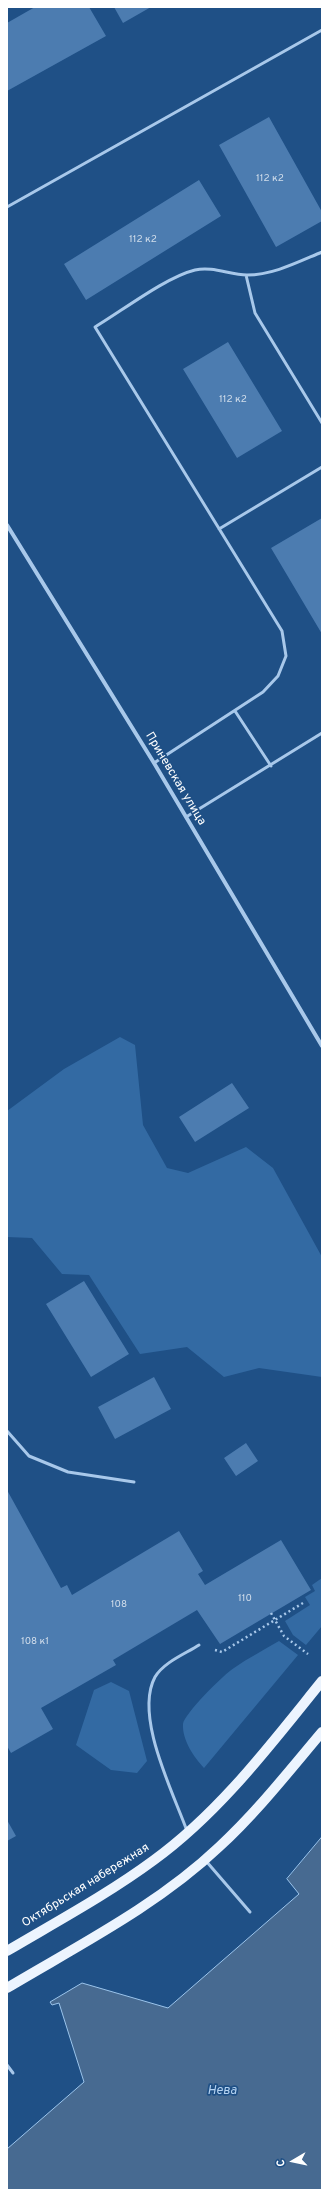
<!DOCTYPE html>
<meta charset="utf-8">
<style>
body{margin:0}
#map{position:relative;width:329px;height:2197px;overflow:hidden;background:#1f5086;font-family:Overpass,sans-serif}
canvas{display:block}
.frame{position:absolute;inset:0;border:8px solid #fff;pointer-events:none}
.north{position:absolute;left:273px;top:2141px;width:40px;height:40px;-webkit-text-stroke:3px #1f5086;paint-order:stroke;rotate:261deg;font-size:11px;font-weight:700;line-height:16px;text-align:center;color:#fff}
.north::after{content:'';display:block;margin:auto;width:14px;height:18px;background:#fff;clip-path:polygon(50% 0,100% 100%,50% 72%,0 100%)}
</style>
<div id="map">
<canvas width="329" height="2197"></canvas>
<div class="frame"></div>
<div class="north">С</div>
</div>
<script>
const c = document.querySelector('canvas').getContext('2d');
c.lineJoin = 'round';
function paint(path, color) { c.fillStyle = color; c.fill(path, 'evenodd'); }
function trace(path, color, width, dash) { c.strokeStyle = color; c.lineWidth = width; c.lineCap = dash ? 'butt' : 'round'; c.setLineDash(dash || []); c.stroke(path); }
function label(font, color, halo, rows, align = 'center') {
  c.font = font + ' Overpass,sans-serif'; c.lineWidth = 3.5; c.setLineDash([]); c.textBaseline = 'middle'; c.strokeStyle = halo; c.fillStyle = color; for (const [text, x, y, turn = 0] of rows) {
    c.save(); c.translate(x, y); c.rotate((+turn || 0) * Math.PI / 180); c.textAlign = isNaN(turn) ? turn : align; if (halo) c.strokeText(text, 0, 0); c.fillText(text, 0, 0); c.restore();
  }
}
const green = new Path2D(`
 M120 1037 135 1045 143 1125 167 1168 188 1173 246 1147 273 1168 322 1257V1377L259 1368 224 1377 187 1347 140 1354 89 1275 62 1274 32 1238 7 1237V1111L64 1069Z
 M322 1578V1626L306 1645 293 1635 285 1621 310 1605 305 1597 315 1591 312 1585Z
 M279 1641 298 1655 204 1768C194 1757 182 1740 183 1724 184 1714 224 1674 234 1668 248 1658 264 1650 279 1641Z
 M111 1682 129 1691 147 1761 137 1773 111 1770 76 1745 94 1690Z`);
const water = new Path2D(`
 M322 1837V2190H7V2149L84 2082 59 2003 52 2005 50 2002 82 1983 168 2008 299 1894 287 1879Z`);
const building = new Path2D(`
 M35 7H89L106 36 7 91V23Z
 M114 7H151L123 23Z
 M269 117 322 212V221L276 247 219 145Z
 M199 180 221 216 86 300 64 264Z
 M228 342 282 431 237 458 183 369Z
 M322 518V634L271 548Z
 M232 1083 249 1108 195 1142 179 1117Z
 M84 1281 129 1354 91 1377 46 1304Z
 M154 1377 171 1409 115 1439 98 1407Z
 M246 1443 258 1461 236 1476 224 1458Z
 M7 1490 61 1588 67 1585 72 1595 179 1531 203 1571 198 1574 205 1585 281 1540 311 1590 220 1644 197 1610 113 1660 116 1665 41 1708 53 1729 11 1753 7 1746Z
 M7 1820 16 1836 7 1841Z`);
const path = new Path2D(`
 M271 1613 284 1636 308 1654
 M215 1650 222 1652 303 1603`);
const service = new Path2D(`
 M7 207 322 30
 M246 275 255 313 322 423
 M219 529 322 467
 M235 711 271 766
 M154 763 263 692 278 676 286 656 282 631 95 327C122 311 166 277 195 270 213 266 230 275 247 275 273 275 298 262 322 252
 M186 817 322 733
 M7 1431 29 1456 68 1472 134 1482
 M187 1831C173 1792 134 1716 155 1677 164 1662 185 1654 199 1645
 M206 1861 250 1912
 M7 2065 13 2073`);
const minor = new Path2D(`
 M7 525 154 763 322 1046`);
const primary = new Path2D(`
 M7 1951C56 1922 108 1894 154 1860 220 1812 271 1744 322 1681
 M7 1988C79 1945 158 1905 219 1847 257 1812 289 1771 322 1732`);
const numberNames = [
 ["112 к2",270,179],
 ["112 к2",143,240],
 ["112 к2",233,400],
 ["110",245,1599],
 ["108",119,1605],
 ["108 к1",35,1642]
];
const streetNames = [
 ["Приневская улица",175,779,59],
 ["Октябрьская набережная",86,1886,-32]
];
const waterNames = [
 ["Нева",222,2091]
];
paint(green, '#336aa3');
paint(water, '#476a91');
trace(water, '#9bc4eb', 1);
paint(building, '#4c7cb0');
trace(path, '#a8c8ea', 2.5, [2, 3]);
trace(service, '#a8c8ea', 3);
trace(minor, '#a8c8ea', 4);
trace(primary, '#ecf4fe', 10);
label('10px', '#d2deeb', null, numberNames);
label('12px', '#fff', '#1f5086', streetNames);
label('italic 13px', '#b4d2f1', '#1f5086', waterNames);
</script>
